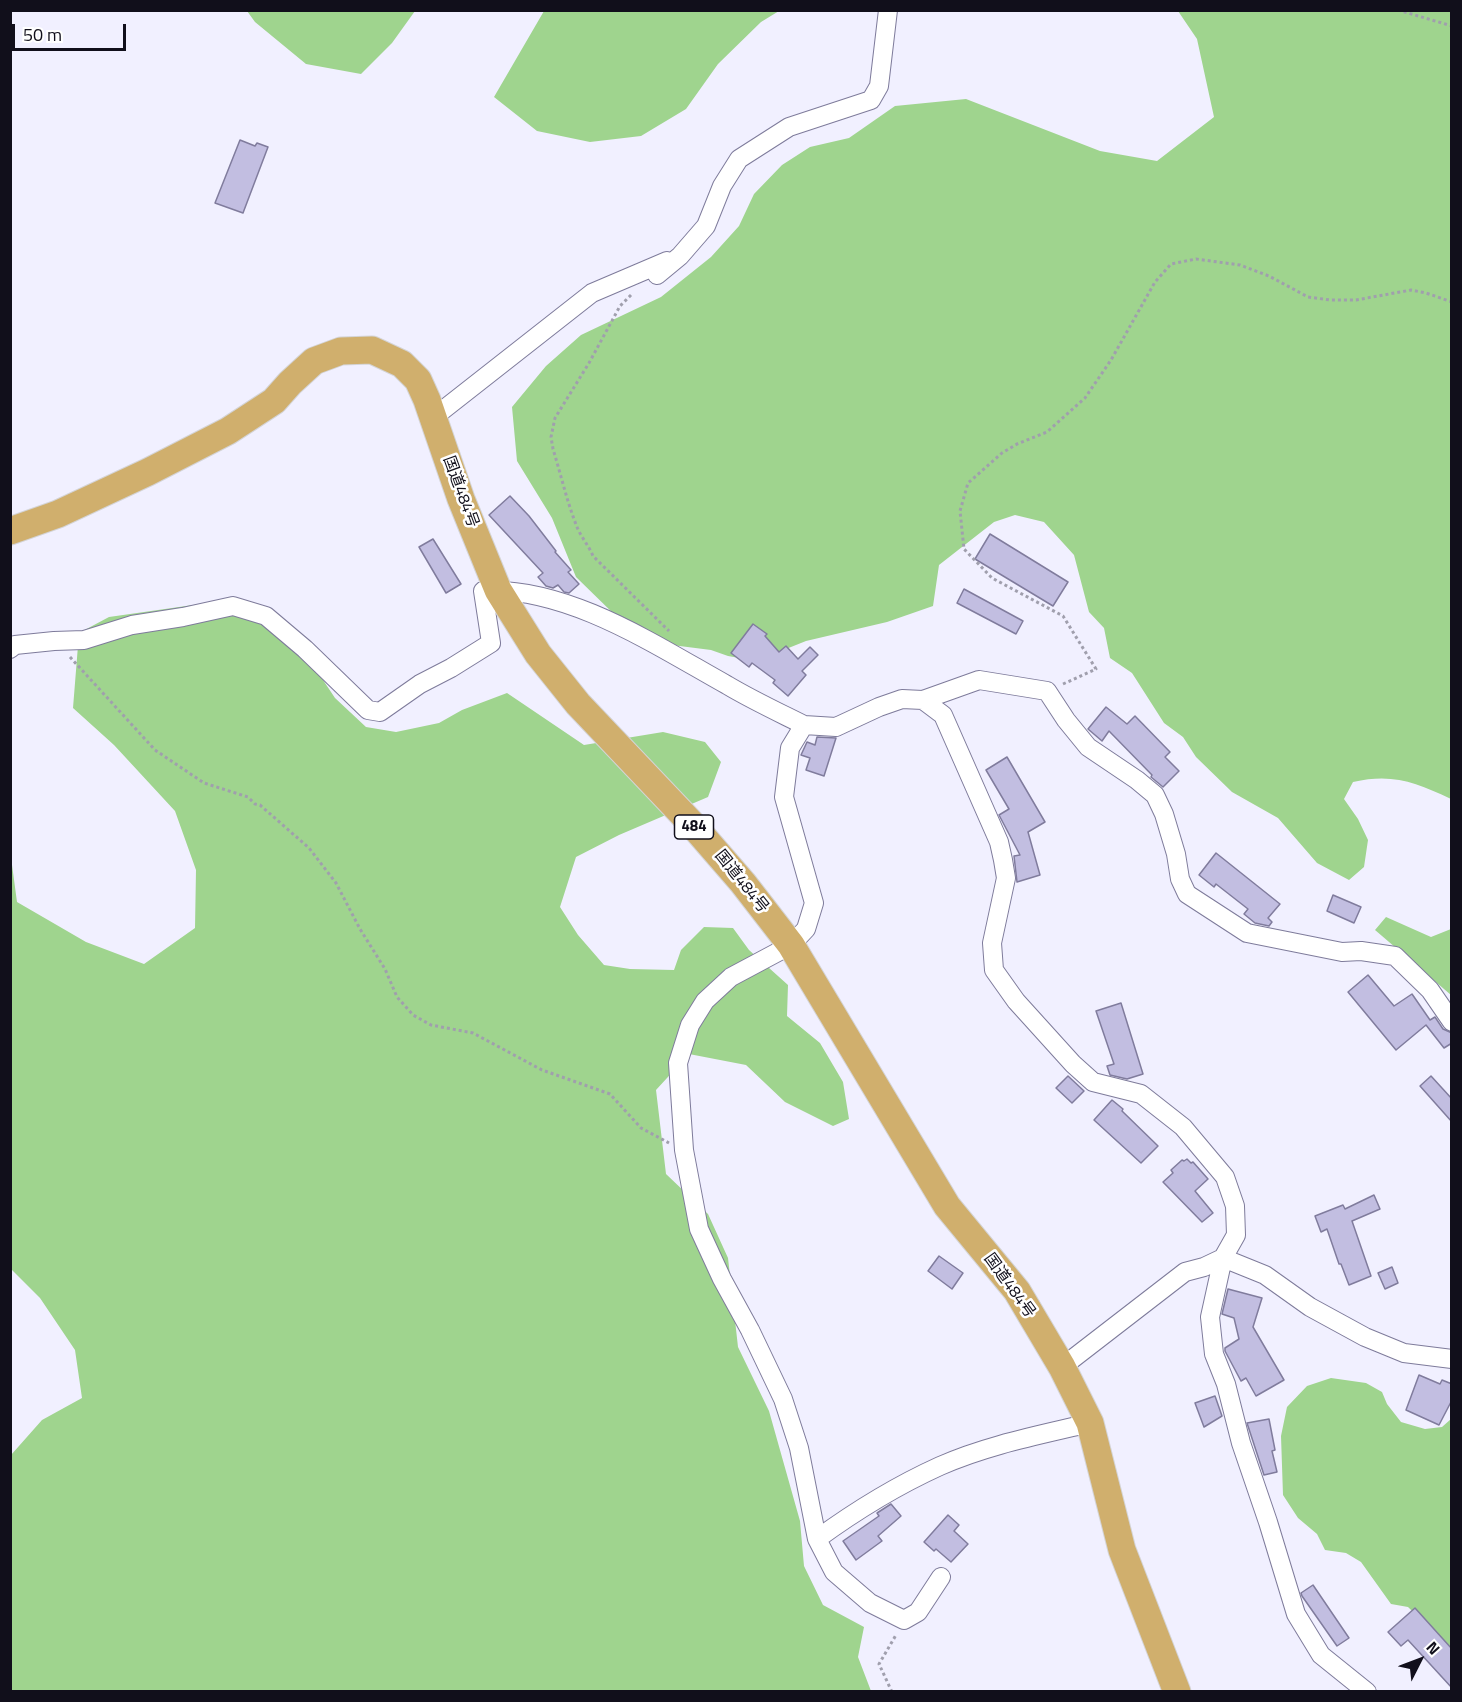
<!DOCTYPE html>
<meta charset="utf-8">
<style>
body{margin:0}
#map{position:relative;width:1462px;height:1702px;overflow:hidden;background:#f1f0ff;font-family:"Titillium Web",sans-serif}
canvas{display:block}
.frame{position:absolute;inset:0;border:12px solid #110f1b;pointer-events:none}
.north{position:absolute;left:1390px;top:1630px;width:60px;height:60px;-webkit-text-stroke:4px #fff;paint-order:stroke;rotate:48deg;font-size:16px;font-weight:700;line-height:24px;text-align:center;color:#110f1b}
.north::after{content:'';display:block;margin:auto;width:21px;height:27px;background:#110f1b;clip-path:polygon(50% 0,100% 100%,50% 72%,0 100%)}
.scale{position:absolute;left:12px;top:24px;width:114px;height:27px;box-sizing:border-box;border:3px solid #110f1b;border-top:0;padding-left:8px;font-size:18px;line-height:21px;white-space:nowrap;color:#110f1b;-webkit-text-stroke:4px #fff;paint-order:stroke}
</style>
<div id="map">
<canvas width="1462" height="1702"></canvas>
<div class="frame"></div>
<div class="north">N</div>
<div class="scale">50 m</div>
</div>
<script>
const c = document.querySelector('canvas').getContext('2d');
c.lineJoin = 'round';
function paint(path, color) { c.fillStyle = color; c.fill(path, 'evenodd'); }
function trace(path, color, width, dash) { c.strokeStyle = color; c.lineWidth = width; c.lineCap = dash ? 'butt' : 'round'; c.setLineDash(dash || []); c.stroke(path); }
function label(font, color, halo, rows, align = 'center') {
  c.font = font + ' "Titillium Web","Noto Sans JP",sans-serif'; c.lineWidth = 5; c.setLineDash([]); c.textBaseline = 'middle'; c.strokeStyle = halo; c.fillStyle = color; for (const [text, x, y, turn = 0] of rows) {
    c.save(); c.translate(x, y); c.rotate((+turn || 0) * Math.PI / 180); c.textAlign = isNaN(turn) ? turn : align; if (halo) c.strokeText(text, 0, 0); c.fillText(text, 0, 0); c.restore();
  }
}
const green = new Path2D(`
 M247 11H415L392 43 361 74 306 64 255 22Z
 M544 11V10L779 11 761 22 718 64 686 109 641 136 590 142 537 131 494 97Z
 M1178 11H1451V799C1416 783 1394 773 1353 782L1344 799 1358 819 1368 840 1364 867 1349 880 1317 863 1278 818 1232 792 1196 757 1183 737 1164 723 1132 673 1110 658 1104 628 1089 612 1074 555 1044 522 1015 515 994 522 939 565 933 606 887 622 806 641 756 661 728 656 711 650 664 644 620 620 576 577 552 518 517 461 512 407 546 366 581 335 661 297 711 257 739 226 754 194 782 165 810 147 849 138 895 106 966 99 1100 151 1157 161 1214 117 1197 39Z
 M207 603 239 606 303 650 335 698 366 727 396 732 439 723 462 710 507 693 584 745 663 732 705 742 721 762 708 797 619 835 576 857 560 907 578 935 604 965 630 969 674 970 681 950 704 927 733 928 749 950 788 985 787 1016 820 1043 843 1082 849 1119 833 1126 785 1102 746 1065 689 1054 656 1090 666 1174 708 1214 728 1258 738 1347 769 1411 800 1521 804 1566 823 1605 864 1627 858 1657 871 1691H11V1455L42 1420 82 1398 75 1350 40 1298 11 1269 10 850 17 902 86 942 144 964 195 928 196 870 175 811 114 745 73 708 79 633 109 617Z
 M1386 917 1431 937 1451 929V995L1375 930Z
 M1331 1378 1366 1383 1382 1392 1387 1404 1401 1422 1425 1429 1442 1427 1451 1419V1649L1408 1607 1391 1604 1361 1562 1346 1553 1325 1550 1317 1534 1298 1518 1283 1495 1281 1436 1287 1407 1307 1386Z`);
const building = new Path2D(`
 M240 140 255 146 257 143 268 147 243 213 215 203Z
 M510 496 529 516 556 551 555 552 571 570 568 572 579 584 569 593 564 592 558 585 553 588 546 586 538 577 543 573 489 515Z
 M990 534 1068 582 1053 606 975 559Z
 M433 539 461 584 446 593 419 547Z
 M964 589 1023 621 1016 634 957 603Z
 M753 624 767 634 765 636 779 652 786 646 798 659 810 647 818 655 802 671 806 675 788 696 773 683 775 680 752 663 749 667 731 653Z
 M1106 707 1127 724 1135 716 1170 752 1165 757 1179 771 1163 787 1151 777 1152 775 1109 731 1102 741 1088 729Z
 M817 737 836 738 824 776 806 770 810 758 801 755 807 742 815 745Z
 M1007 757 1045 822 1028 832 1040 875 1017 882 1014 856 1020 855 999 815 1009 809 986 770Z
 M1216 853 1280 904 1268 918 1272 922 1269 926 1255 923 1244 914 1248 909 1216 884 1214 887 1199 875Z
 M1333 895 1361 907 1354 923 1327 911Z
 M1368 975 1394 1006 1412 994 1430 1020 1435 1017 1443 1029 1452 1033V1043L1444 1048 1426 1025 1396 1050 1348 992Z
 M1121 1003 1143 1074 1127 1079 1110 1075 1107 1066 1114 1064 1096 1011Z
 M1068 1076 1084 1091 1072 1103 1056 1088Z
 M1431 1076 1452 1099V1122L1420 1086Z
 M1112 1100 1123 1109 1122 1111 1158 1146 1141 1163 1094 1120Z
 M1187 1159 1191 1163 1193 1162 1208 1179 1195 1191 1213 1213 1202 1222 1163 1182 1173 1173 1171 1170 1182 1160 1184 1161Z
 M1374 1195 1380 1209 1352 1221 1371 1276 1349 1285 1341 1264H1339L1327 1229 1321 1232 1315 1216 1343 1205 1345 1209Z
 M939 1256 963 1273 952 1289 928 1271Z
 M1392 1267 1398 1283 1385 1289 1378 1273Z
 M1228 1289 1262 1298 1253 1327 1284 1380 1256 1396 1246 1378 1241 1381 1225 1351V1348L1239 1339 1234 1318 1222 1314Z
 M1419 1375 1440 1384 1442 1380 1452 1384V1400L1439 1425 1406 1410Z
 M1215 1396 1222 1416 1204 1427 1195 1403Z
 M1269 1419 1275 1450 1272 1451 1277 1472 1264 1475 1247 1423Z
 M891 1504 901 1516 878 1536 882 1541 856 1560 843 1541 879 1516 877 1513Z
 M948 1515 959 1525 954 1531 968 1544 951 1562 936 1549 934 1551 924 1542Z
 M1313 1585 1349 1638 1337 1646 1302 1596 1301 1593Z
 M1415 1608 1452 1649V1688L1408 1640 1401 1646 1388 1632Z`);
const path = new Path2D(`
 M1398 10 1452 26
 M631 295 620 306 589 363 555 418 551 437 553 449C561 475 567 502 577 527 581 537 589 546 593 556L669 631
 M70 657 155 750 204 783 248 797 255 804 260 805 309 848 336 883 360 929 385 969 397 997 413 1015 431 1025 473 1033 542 1070 610 1094 641 1128 669 1143
 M1063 684 1096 669 1063 616 992 578 964 549 960 511 968 483 1002 453 1017 444 1047 432 1085 398 1111 360 1155 282 1171 264 1196 259 1240 265 1269 276 1308 297 1330 300H1356L1411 290 1426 293 1452 302
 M892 1692 879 1664 896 1635`);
const minor = new Path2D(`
 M657 275 680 256 706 226 722 186 739 159 789 127 871 100 879 86 888 10
 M434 417 592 293 667 261
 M10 649 15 645 54 641 84 640 132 625 183 617 233 606 266 616 305 649 368 710 380 712 420 684 451 668 491 643 483 591C567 586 655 645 727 685 752 700 778 712 804 725L836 727 879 707 902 699 923 700 943 715 999 842 1003 860 1006 878 992 943 994 970 1016 1001 1073 1064 1093 1082 1141 1094 1183 1127 1225 1177 1235 1206 1236 1235 1223 1258 1210 1317 1214 1354 1226 1384 1241 1443 1268 1522 1296 1614 1321 1655 1367 1692
 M923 700 979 680 1047 691 1066 720 1088 747 1137 780 1155 795 1164 814 1176 854 1180 879 1187 894 1247 933 1342 952 1361 951 1395 956 1430 990 1452 1022
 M804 725 790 748 784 797 814 903 806 929 791 945 731 977 705 1001 690 1025 678 1063 684 1150 699 1229 722 1279 750 1330 783 1399 799 1448 817 1539C854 1512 898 1485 940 1466 987 1445 1040 1435 1090 1423
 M1062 1367 1185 1272 1204 1267 1223 1258 1265 1275 1310 1307 1365 1337 1404 1353 1452 1359
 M817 1539 834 1572 870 1603 904 1620 918 1612 941 1577`);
const highway = new Path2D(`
 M10 531 58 514 148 472 228 431 274 401 290 383 314 361 341 351 372 350 402 364 418 380 427 400 461 499 498 590 538 654 578 704 691 823 743 883 791 945 947 1206 1017 1291 1062 1367 1090 1423 1122 1550 1177 1692`);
const shields = [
 [694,827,39]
];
const shieldNames = [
 ["484",694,827]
];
const streetNames = [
 ["国道484号",460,492,70],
 ["国道484号",741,882,51],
 ["国道484号",1009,1286,54]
];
paint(green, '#9fd48e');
paint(building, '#c2bee1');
trace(building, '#807c9d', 1.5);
trace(minor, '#7e7b9b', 20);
trace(highway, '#d4d4d6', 29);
trace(path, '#a09fad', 3, [3, 3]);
trace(minor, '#fff', 18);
trace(highway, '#d0af6d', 27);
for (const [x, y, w] of shields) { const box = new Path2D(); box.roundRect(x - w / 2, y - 12, w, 24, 4.5); c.fillStyle = '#fff'; c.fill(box); trace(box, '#110f1b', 1.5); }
label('bold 15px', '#110f1b', null, shieldNames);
label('16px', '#110f1b', '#fff', streetNames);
</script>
